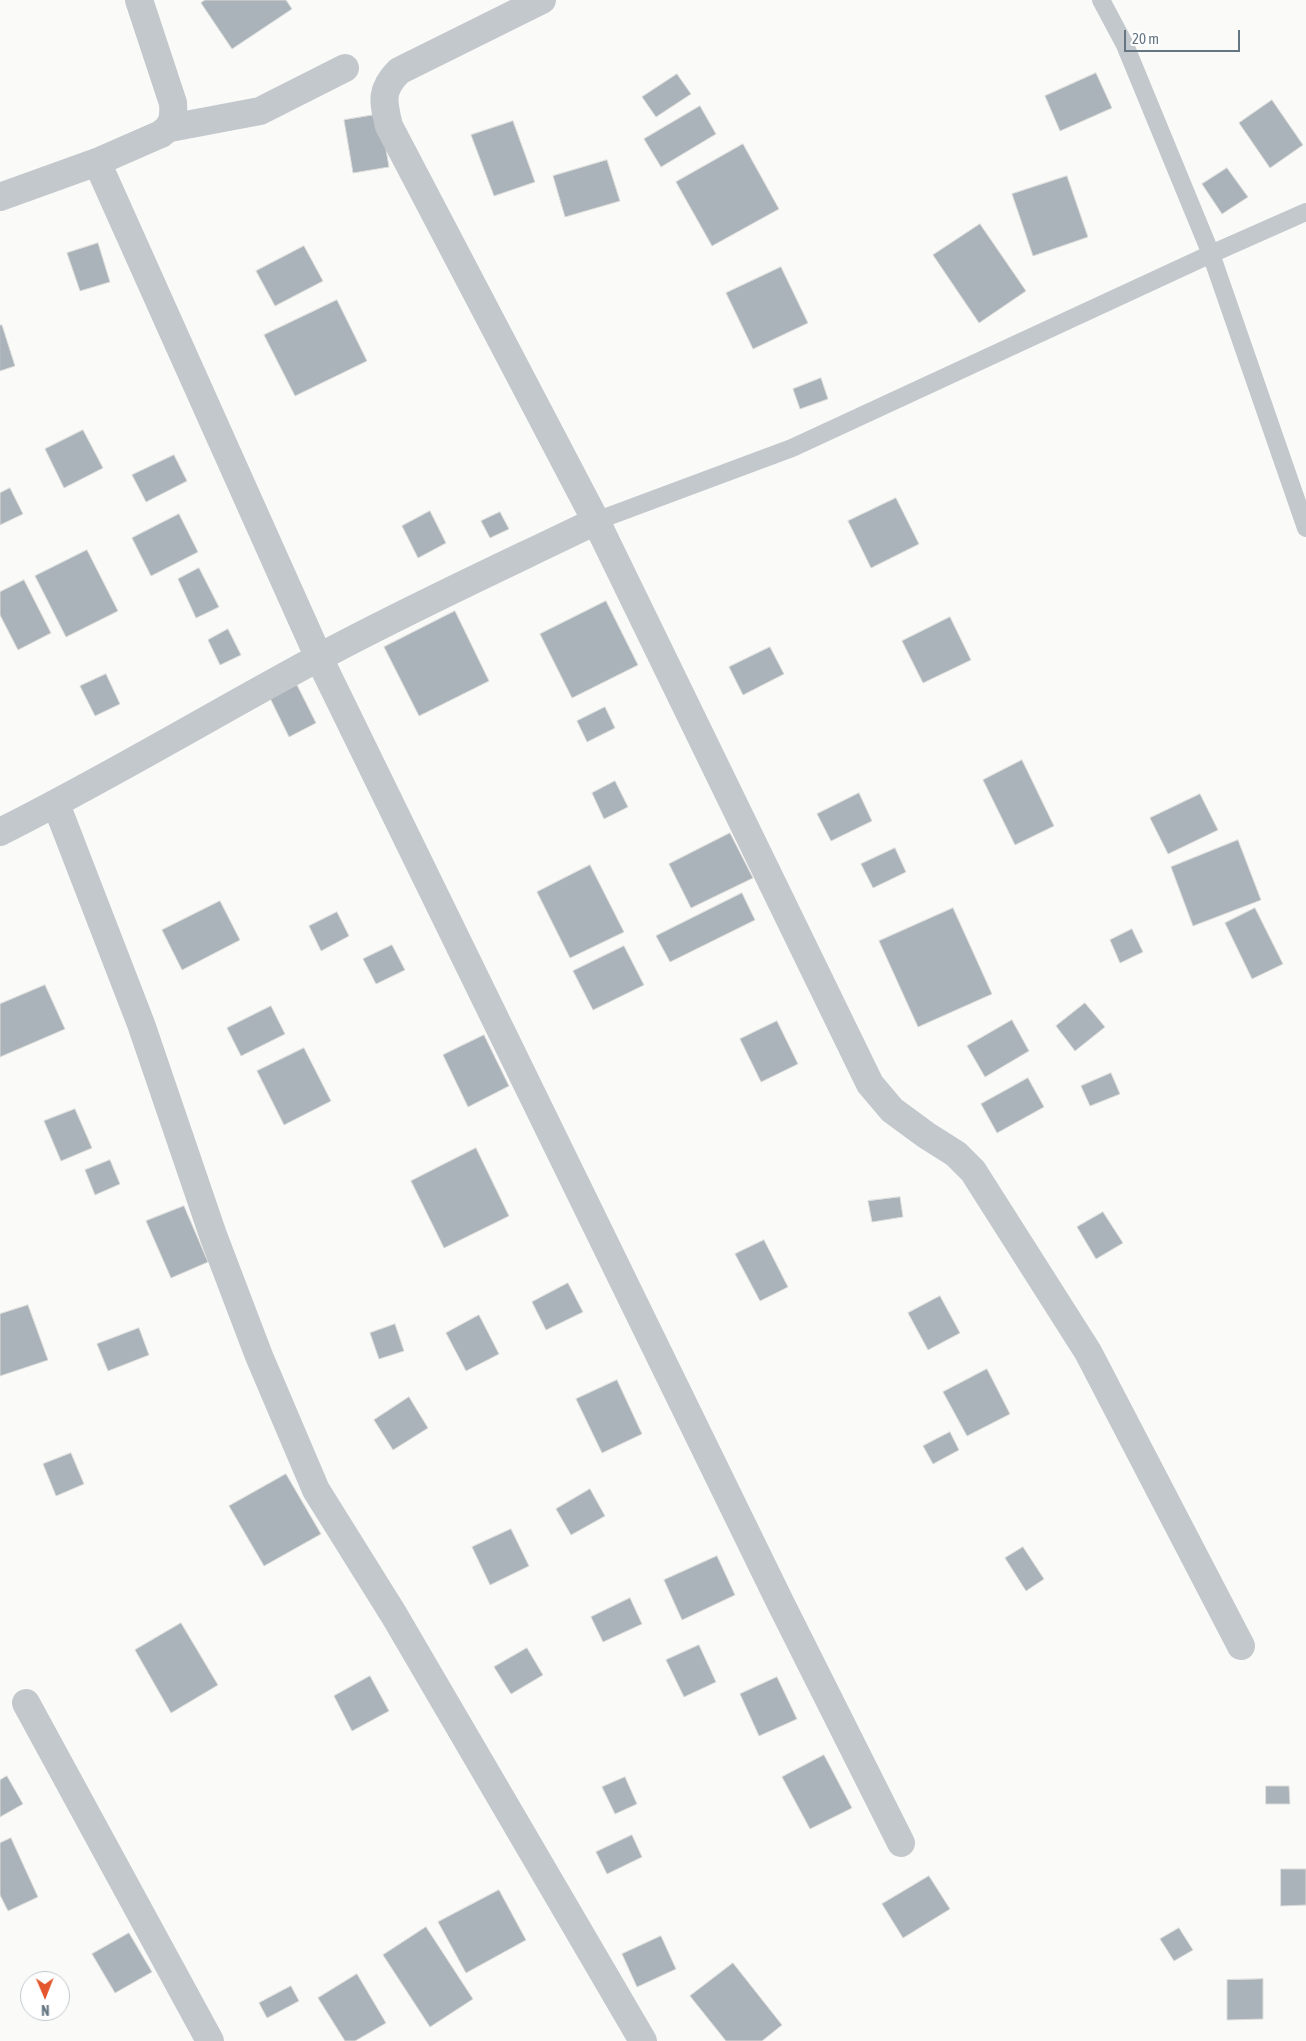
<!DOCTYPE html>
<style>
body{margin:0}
#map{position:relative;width:1306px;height:2041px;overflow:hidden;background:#fafaf8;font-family:"Asap Condensed",sans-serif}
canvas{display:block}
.north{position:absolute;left:20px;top:1971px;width:50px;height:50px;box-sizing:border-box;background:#fff;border:1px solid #c1c8cd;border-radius:50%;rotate:179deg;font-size:14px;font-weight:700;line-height:20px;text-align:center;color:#657683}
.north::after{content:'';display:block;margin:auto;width:18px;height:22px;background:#e4572e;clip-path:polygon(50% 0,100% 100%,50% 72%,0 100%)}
.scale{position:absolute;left:1124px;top:30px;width:116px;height:22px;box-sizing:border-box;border:2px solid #657683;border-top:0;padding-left:6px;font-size:15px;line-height:18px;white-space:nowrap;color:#657683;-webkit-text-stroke:4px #fff;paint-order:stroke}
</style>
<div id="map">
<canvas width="1306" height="2041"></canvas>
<div class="north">N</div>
<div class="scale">20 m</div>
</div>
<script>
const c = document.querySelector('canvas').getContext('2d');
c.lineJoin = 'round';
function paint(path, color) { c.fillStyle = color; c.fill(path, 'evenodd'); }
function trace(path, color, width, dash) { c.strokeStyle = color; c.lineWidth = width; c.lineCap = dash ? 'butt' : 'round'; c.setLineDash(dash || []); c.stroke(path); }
const building = new Path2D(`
 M205 0H286L292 9 232 49 201 3Z
 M1096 73 1112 108 1060 131 1045 96Z
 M677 74 691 94 656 117 642 97Z
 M1272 100 1303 145 1270 168 1239 123Z
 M700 106 716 134 661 167 644 139Z
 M380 114 389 167 353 173 344 120Z
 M513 121 535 182 494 196 471 135Z
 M743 144 779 209 712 246 676 182Z
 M607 160 620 201 565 217 553 176Z
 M1227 168 1248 197 1222 214 1202 184Z
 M1067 176 1088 237 1033 256 1012 194Z
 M980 224 1026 291 979 323 933 255Z
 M98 243 110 282 80 291 67 253Z
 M304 246 323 281 275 306 256 271Z
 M781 267 808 323 753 349 726 293Z
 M337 300 367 361 295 396 264 335Z
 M0 325H2L15 366 0 371Z
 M821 378 828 399 800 409 793 389Z
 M83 430 103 468 64 488 45 449Z
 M174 455 187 481 146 502 132 475Z
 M10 488 23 514 0 525V493Z
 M896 498 919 544 871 568 848 521Z
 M430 511 446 543 418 558 402 526Z
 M500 512 509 529 490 538 481 521Z
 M179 514 198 552 151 576 132 538Z
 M87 550 118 611 66 637 35 576Z
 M199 568 219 607 196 618 178 579Z
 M24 580 51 633 18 650 0 615V592Z
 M606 601 638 665 572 698 540 634Z
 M455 611 489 681 419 716 384 647Z
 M950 617 971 660 923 683 902 641Z
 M228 629 241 655 220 665 208 640Z
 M770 647 784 674 743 695 729 667Z
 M106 674 120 704 95 716 80 686Z
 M297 685 316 723 289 737 270 698Z
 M605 707 615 728 587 742 577 721Z
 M1022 760 1054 826 1015 845 983 780Z
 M615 781 628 807 604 819 592 793Z
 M859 793 872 821 831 841 817 814Z
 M1200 794 1218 830 1168 854 1150 818Z
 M730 833 753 878 691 908 669 864Z
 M1238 840 1261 900 1193 926 1171 867Z
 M895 848 906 872 873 888 861 864Z
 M590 865 624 932 570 958 537 892Z
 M742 893 755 920 670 962 656 936Z
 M220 901 240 940 182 970 162 930Z
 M953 908 992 994 918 1027 879 941Z
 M1255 908 1283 964 1252 979 1225 923Z
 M337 912 349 936 321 951 309 926Z
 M1132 929 1143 952 1120 963 1110 940Z
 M392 945 405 970 376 984 363 959Z
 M624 946 644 985 593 1010 573 971Z
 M45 985 65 1029 0 1057V1004Z
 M1085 1003 1105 1027 1075 1051 1056 1026Z
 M271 1006 285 1034 241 1056 227 1028Z
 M1012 1020 1029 1051 985 1077 967 1046Z
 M777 1021 798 1064 761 1082 740 1039Z
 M484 1035 509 1086 468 1107 443 1055Z
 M304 1048 331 1101 284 1125 257 1071Z
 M1111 1073 1120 1094 1090 1106 1081 1086Z
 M1028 1078 1044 1107 997 1133 981 1104Z
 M75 1109 92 1148 61 1161 44 1121Z
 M476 1148 509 1216 444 1248 411 1181Z
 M110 1160 120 1184 95 1195 85 1170Z
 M900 1197 903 1217 872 1222 868 1201Z
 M184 1206 208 1262 171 1278 146 1221Z
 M1103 1212 1123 1243 1096 1259 1077 1227Z
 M764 1240 788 1287 760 1301 735 1254Z
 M568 1283 583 1312 546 1330 532 1302Z
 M940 1296 960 1333 928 1350 908 1313Z
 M28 1305 48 1360 0 1376V1314Z
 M479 1315 499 1354 466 1371 446 1333Z
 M395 1324 404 1351 379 1359 370 1333Z
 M139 1328 149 1355 108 1371 97 1344Z
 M987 1369 1010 1414 967 1436 943 1392Z
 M617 1380 642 1434 602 1453 576 1399Z
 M409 1397 428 1428 393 1450 374 1420Z
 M950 1432 959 1450 933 1464 923 1446Z
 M71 1453 84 1484 56 1496 43 1464Z
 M286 1474 321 1534 264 1566 229 1506Z
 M590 1489 605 1516 571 1535 556 1509Z
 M511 1529 529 1566 490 1585 472 1547Z
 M1023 1547 1044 1579 1026 1591 1005 1558Z
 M717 1556 735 1595 682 1620 664 1580Z
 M630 1598 642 1624 603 1642 591 1617Z
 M181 1623 218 1685 171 1713 135 1650Z
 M699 1645 716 1682 684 1697 666 1660Z
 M527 1648 543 1675 511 1694 494 1667Z
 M370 1676 389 1711 352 1731 334 1696Z
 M777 1677 797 1719 759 1736 740 1694Z
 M824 1755 852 1808 810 1829 782 1777Z
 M7 1776 23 1804 0 1817V1780Z
 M625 1777 637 1804 615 1814 602 1787Z
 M1266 1786H1289L1290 1804H1266Z
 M632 1835 642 1857 607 1874 596 1852Z
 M11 1838 38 1897 8 1911 0 1895V1843Z
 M1281 1869H1306V1905L1281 1906Z
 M929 1876 950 1909 903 1938 882 1904Z
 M499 1890 526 1940 466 1973 438 1922Z
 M426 1927 473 1999 430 2027 383 1955Z
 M1179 1928 1193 1950 1174 1961 1160 1939Z
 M129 1933 152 1972 115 1993 92 1954Z
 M661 1936 676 1969 637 1987 622 1954Z
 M733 1963 782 2025 762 2041H726L690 1996Z
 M357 1974 386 2023 355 2041H345L318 1998Z
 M1263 1979V2019L1227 2020V1980Z
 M291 1986 299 2001 267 2018 259 2003Z`);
const lane = new Path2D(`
 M1101 0 1125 45 1211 254 1306 528
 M596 521 792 448 1211 254 1306 212`);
const street = new Path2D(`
 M542 0 399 71C380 90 383 101 389 126L596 521 870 1084 892 1110 926 1135 956 1154 973 1171 1088 1352 1241 1646
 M170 128 260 111 345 68
 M97 162 319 658 780 1602 901 1843
 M0 197 97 162 161 134C173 126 174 117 173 103L139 0
 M56 804 141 1024 213 1235 259 1356 316 1490 394 1615 643 2041
 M0 832C108 778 212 715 318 658 409 609 503 566 596 521
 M26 1703 210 2041`);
paint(building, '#aab3b9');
trace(building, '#dcdcda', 1);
trace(lane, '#c3c8cc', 18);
trace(street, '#c3c8cc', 28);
</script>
